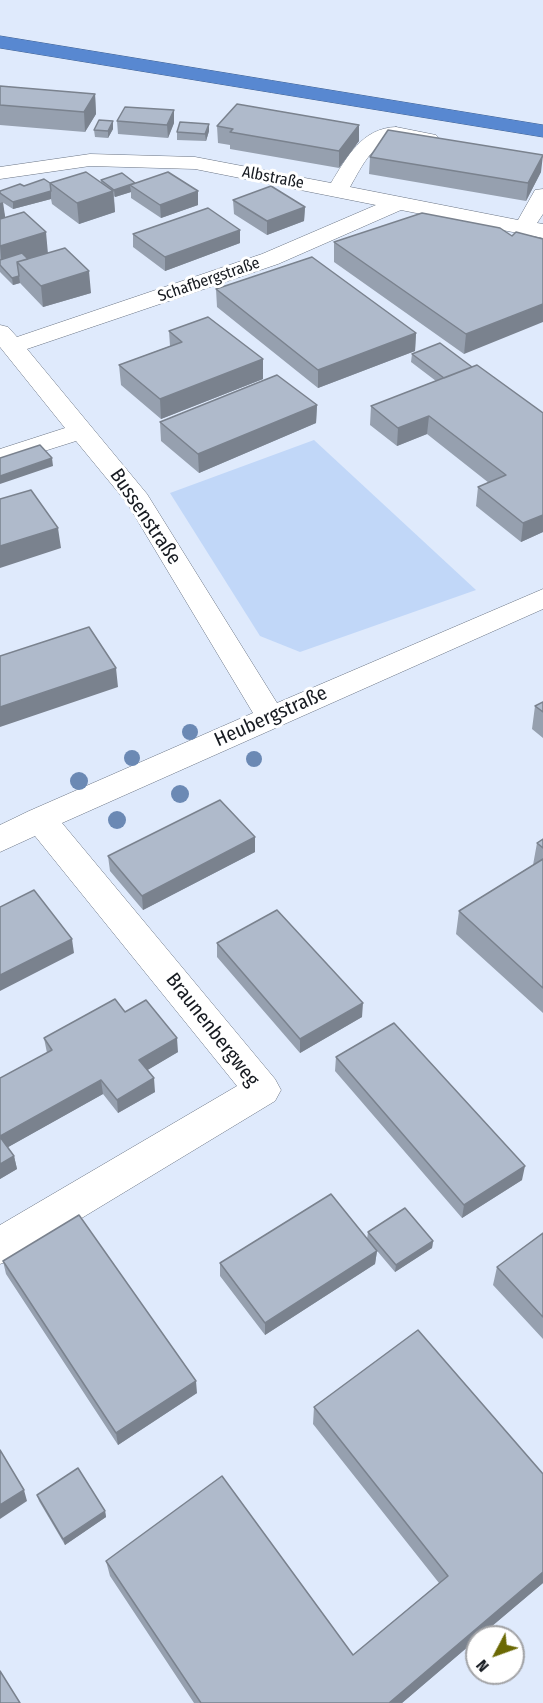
<!DOCTYPE html>
<meta charset="utf-8">
<style>
body{margin:0}
#map{position:relative;width:543px;height:1703px;overflow:hidden;background:#dfeafc;font-family:"Fira Sans Condensed",sans-serif}
canvas{display:block}
.north{position:absolute;left:465px;top:1625px;width:60px;height:60px;box-sizing:border-box;background:#fff;border:2px solid #a2a3a6;border-radius:50%;rotate:229deg;font-size:16px;font-weight:700;line-height:24px;text-align:center;color:#161a20}
.north::after{content:'';display:block;margin:auto;width:21px;height:27px;background:#6b6904;clip-path:polygon(50% 0,100% 100%,50% 72%,0 100%)}
</style>
<div id="map">
<canvas width="543" height="1703"></canvas>
<div class="north">N</div>
</div>
<script>
const c = document.querySelector('canvas').getContext('2d');
c.lineJoin = 'round';
function paint(path, color) { c.fillStyle = color; c.fill(path, 'evenodd'); }
function trace(path, color, width, dash) { c.strokeStyle = color; c.lineWidth = width; c.lineCap = dash ? 'butt' : 'round'; c.setLineDash(dash || []); c.stroke(path); }
function label(font, color, halo, rows, align = 'center') {
  c.font = font + ' "Fira Sans Condensed",sans-serif'; c.lineWidth = 6; c.setLineDash([]); c.textBaseline = 'middle'; c.strokeStyle = halo; c.fillStyle = color; for (const [text, x, y, turn = 0] of rows) {
    c.save(); c.translate(x, y); c.rotate((+turn || 0) * Math.PI / 180); c.textAlign = isNaN(turn) ? turn : align; if (halo) c.strokeText(text, 0, 0); c.fillText(text, 0, 0); c.restore();
  }
}
const green = new Path2D(`
 M314 440 476 590 300 652 260 636 170 493Z`);
const minor = new Path2D(`
 M396 127 436 135 439 139 436 143C425 146 415 141 403 140 375 136 362 166 350 187L518 220 535 190 543 189V214L537 223 543 224V238L401 210 278 264 27 349 147 494 277 703 543 589V609L62 823 275 1079 281 1090 275 1101 14 1259 0 1264V1225L237 1086 35 836 0 852V825L29 811 253 713 127 503 76 441 0 465V449L65 428 0 347V325L8 327 17 337 262 254 376 205 195 169 90 166 0 179V167L90 154 195 157 331 183C347 157 362 128 396 127Z`);
const highway = new Path2D(`
 M0 36 543 125V137L0 48Z`);
const trees = [
 [190,732,8],
 [132,758,8],
 [254,759,8],
 [79,781,9],
 [180,794,9],
 [117,820,9]
];
const wall = new Path2D(`
 M0 86 95 94 96 114 85 132 0 125Z
 M117 121 174 123 168 138 118 134Z
 M209 124V131L206 141 177 140V132Z
 M217 126 359 141 339 168 230 149V145L218 143Z
 M113 129 108 138 95 137 94 130Z
 M370 157 541 172 526 201 369 174Z
 M101 180 135 183 198 205 161 218 131 198V192L115 197 114 196 115 212 79 224 52 204 51 199 13 209 2 202 5 217 48 253 91 293 43 307 20 283 13 285 0 272V191L24 186 50 183H101Z
 M233 200 305 207 304 221 267 235 234 214Z
 M500 228 464 354 334 262V242Z
 M133 234 240 243 165 271 133 247Z
 M216 289 416 333 415 351 318 388 217 307Z
 M169 331 263 359V379L161 419 121 385 119 365 170 346Z
 M412 354 472 367 543 413V532L521 542 476 506 478 487 489 483 427 434 397 446 370 425 371 406 436 381 411 362Z
 M317 405 316 423 199 473 161 441 160 422Z
 M543 702V738L532 729 535 706Z
 M543 839V1013L456 934 459 911 533 865 537 843Z
 M255 852 143 910 110 871 108 856Z
 M217 943 362 1017 300 1053 217 957Z
 M125 1012 178 1052 147 1070 155 1092 118 1113 103 1094 8 1147 14 1156 17 1169 0 1179V1078L47 1053 44 1038Z
 M336 1057 522 1180 462 1218 335 1071Z
 M368 1232 433 1241 432 1248 395 1272 367 1239Z
 M543 1233V1339L493 1285 497 1267Z
 M377 1251 375 1264 265 1335 220 1276V1263Z
 M3 1261 197 1393 118 1445 6 1274Z
 M314 1407 543 1474V1583L479 1637H477V1639L402 1703H194L110 1576 106 1561 353 1655 439 1583 313 1424Z
 M37 1495 105 1511 106 1517 65 1545 39 1501Z`);
const shadedWall = new Path2D(`
 M95 94 96 114 85 132 84 112Z
 M174 110V123L168 138 167 125Z
 M113 121V129L108 138V131Z
 M209 124V131L206 141 205 134Z
 M359 125V141L339 168V151Z
 M543 155 541 172 526 201 528 183Z
 M130 185 131 192 115 197 114 190Z
 M51 191V199L13 209V202Z
 M113 191 115 212 79 224 77 203Z
 M198 191V205L161 218 160 205Z
 M3 202 6 223 0 225V203Z
 M305 207 304 221 267 235V221Z
 M240 230V243L165 271V257Z
 M46 232 48 254 2 267 0 246Z
 M89 271 91 293 43 307 41 286Z
 M19 276 20 283 13 285 12 278Z
 M543 304V322L464 354 466 334Z
 M416 333 415 351 318 388V370Z
 M263 359V379L161 419 160 399Z
 M317 405 316 423 199 473 198 454Z
 M429 416 427 434 397 446 398 428Z
 M52 458 53 466 0 484V476Z
 M543 515V532L521 542 523 523Z
 M58 528 61 548 0 568V546Z
 M116 668 118 687 0 727V707Z
 M255 837V852L143 910 142 896Z
 M72 939 74 953 0 991V975Z
 M363 1003 362 1017 300 1053V1039Z
 M177 1038 178 1052 141 1074 139 1060Z
 M154 1078 155 1092 118 1113 117 1100Z
 M101 1080 103 1094 3 1150 0 1136Z
 M14 1156 17 1169 0 1179V1164Z
 M525 1166 522 1180 462 1218 464 1205Z
 M433 1241 432 1248 395 1272 396 1265Z
 M377 1251 375 1264 265 1335V1323Z
 M196 1381 197 1393 118 1445 116 1433Z
 M24 1490 27 1501 0 1519V1505Z
 M105 1511 106 1517 65 1545 63 1539Z
 M543 1572V1583L479 1637H477V1639L402 1703H389Z`);
const building = new Path2D(`
 M0 86 95 94 84 112 0 105Z
 M237 104 359 125 339 151 230 132 233 129 217 126Z
 M125 107 174 110 167 125 117 121Z
 M99 120 113 121 108 131 94 130Z
 M180 122 209 124 205 134 177 132Z
 M388 130 543 155 528 183 370 157Z
 M86 172 113 191 77 203 50 183Z
 M168 172 198 191 160 205 130 185Z
 M122 173 135 183 114 190 101 180Z
 M44 179 50 183 51 191 13 202 0 193V191L20 184 24 186Z
 M271 186 305 207 267 221 233 200Z
 M208 208 240 230 165 257 133 234Z
 M24 212 46 232 0 246V219Z
 M422 213 500 228 512 236 516 232 543 239V304L466 334 334 242Z
 M65 248 89 271 41 286 17 262Z
 M22 253 28 259 17 262 19 276 12 278 0 265V260Z
 M312 257 416 333 318 370 216 289Z
 M208 317 263 359 160 399 119 365 182 342 169 331Z
 M440 343 472 367 444 378 412 354Z
 M477 365 543 413V515L523 523 478 487 506 475 429 416 398 428 371 406Z
 M277 375 317 405 198 454 160 422Z
 M40 445 52 458 0 476V458Z
 M31 490 58 528 0 546V499Z
 M89 627 116 668 0 707V656Z
 M543 702V712L535 706Z
 M220 800 255 837 142 896 108 856Z
 M543 839V848L537 843Z
 M543 859V988L459 911Z
 M34 890 72 939 0 975V907Z
 M277 910 363 1003 300 1039 217 943Z
 M115 999 125 1012 146 1000 177 1038 139 1060 154 1078 117 1100 101 1080 0 1136V1078L52 1050 44 1038Z
 M394 1023 525 1166 464 1205 336 1057Z
 M0 1137 14 1156 0 1164Z
 M331 1194 377 1251 265 1323 220 1263Z
 M405 1208 433 1241 396 1265 368 1232Z
 M79 1215 196 1381 116 1433 3 1261Z
 M543 1233V1317L497 1267Z
 M418 1330 543 1474V1572L389 1703H201L106 1561 222 1476 353 1655 448 1576 314 1407Z
 M0 1450 24 1490 0 1505Z
 M78 1468 105 1511 63 1539 37 1495Z
 M0 1671 20 1703H0Z`);
const farStreetnames = [
 ["Albstraße",273,178,11],
 ["Schafbergstraße",209,280,-19]
];
const streetNames = [
 ["Bussenstraße",145,517,56],
 ["Heubergstraße",271,717,-24],
 ["Braunenbergweg",212,1030,52]
];
paint(green, '#c1d7f8');
trace(minor, '#6a7484', 1);
trace(highway, '#416293', 1);
paint(minor, '#fff');
paint(highway, '#5888d1');
c.fillStyle = '#6b89b4';
for (const [x, y, r] of trees) { c.beginPath(); c.arc(x, y, r, 0, 2 * Math.PI); c.fill(); }
paint(wall, '#96a0af');
paint(shadedWall, '#7a828e');
paint(building, '#afbacb');
trace(building, '#7a828e', 1.5);
label('16px', '#161a20', '#fff', farStreetnames);
label('20px', '#161a20', '#fff', streetNames);
</script>
